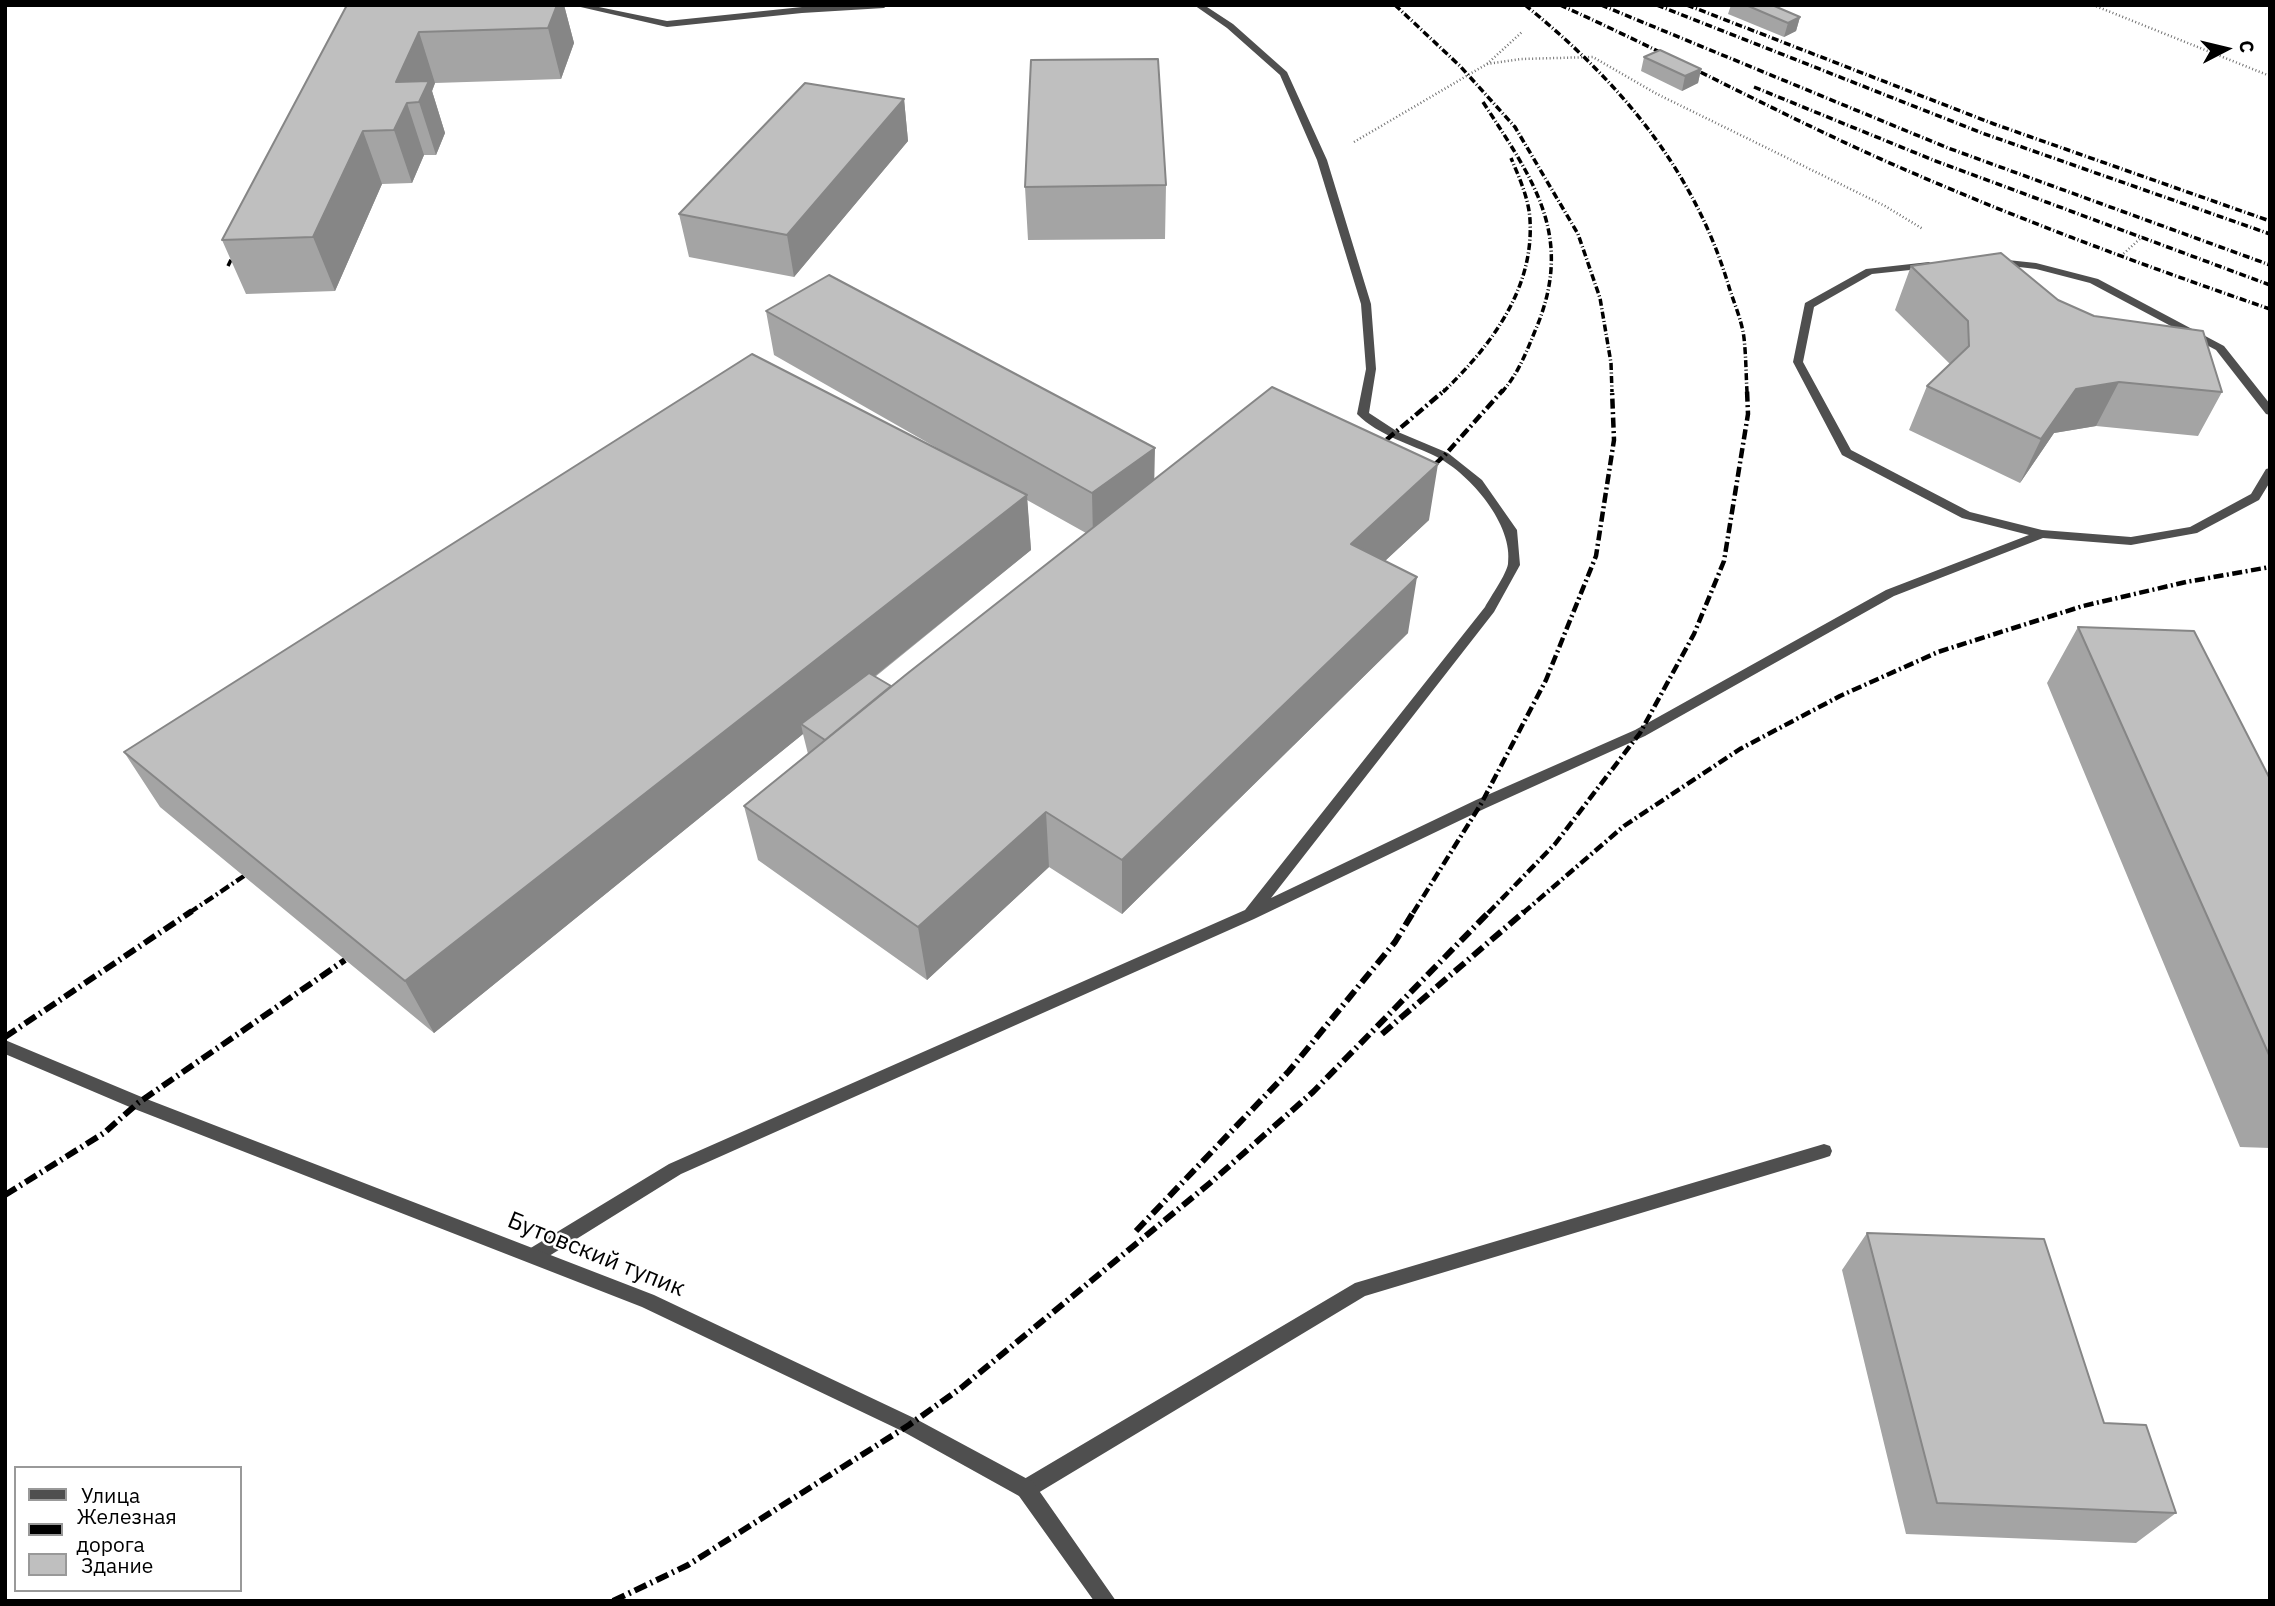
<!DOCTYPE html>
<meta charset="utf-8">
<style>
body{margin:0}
#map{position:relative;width:2275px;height:1606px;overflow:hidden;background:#fff;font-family:"IBM Plex Sans",sans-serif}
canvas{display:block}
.frame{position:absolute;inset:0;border:7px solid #000;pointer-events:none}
.legend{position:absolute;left:14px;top:1466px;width:228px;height:126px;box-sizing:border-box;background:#fff;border:2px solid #999;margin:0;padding:9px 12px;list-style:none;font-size:21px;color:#000}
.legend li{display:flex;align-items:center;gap:14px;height:35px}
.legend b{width:35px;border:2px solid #999}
.north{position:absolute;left:2191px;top:14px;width:70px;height:70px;-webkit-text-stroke:5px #fff;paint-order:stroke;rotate:83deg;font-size:19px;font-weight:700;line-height:28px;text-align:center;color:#000}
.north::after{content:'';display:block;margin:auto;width:24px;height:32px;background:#000;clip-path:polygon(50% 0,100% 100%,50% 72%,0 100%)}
</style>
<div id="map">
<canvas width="2275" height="1606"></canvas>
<div class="frame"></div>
<ul class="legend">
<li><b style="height:9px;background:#4f4f4f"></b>Улица</li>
<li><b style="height:9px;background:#000"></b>Железная дорога</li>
<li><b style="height:19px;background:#bfbfbf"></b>Здание</li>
</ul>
<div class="north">С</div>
</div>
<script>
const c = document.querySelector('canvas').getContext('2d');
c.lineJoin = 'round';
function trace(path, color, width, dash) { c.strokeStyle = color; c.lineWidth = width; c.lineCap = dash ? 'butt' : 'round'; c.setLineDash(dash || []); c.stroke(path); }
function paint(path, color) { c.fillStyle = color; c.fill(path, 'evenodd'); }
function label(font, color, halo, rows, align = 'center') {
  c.font = font + ' "IBM Plex Sans",sans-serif'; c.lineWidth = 5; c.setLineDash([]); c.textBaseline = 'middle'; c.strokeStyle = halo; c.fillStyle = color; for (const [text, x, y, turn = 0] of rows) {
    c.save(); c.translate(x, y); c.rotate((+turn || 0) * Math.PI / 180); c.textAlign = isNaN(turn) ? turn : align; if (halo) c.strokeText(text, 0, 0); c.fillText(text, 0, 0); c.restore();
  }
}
const path = new Path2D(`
 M2093 5 2270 76
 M1487 64 1521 59 1593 57 1657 94 1885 206 1923 229
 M1354 142 1487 64 1522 32
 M2121 256 2143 236`);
const lane = new Path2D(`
 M572 5H589L667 21 802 7 888 5 884 8 802 13 667 27Z
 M1194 5H1204L1233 24 1287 72 1327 160 1371 304 1376 369 1369 413 1398 432 1448 453 1482 480 1517 530 1520 565 1494 612 1271 898 1476 800 1635 730 1886 590 2029 535 1962 518 1842 455 1793 362 1805 303 1866 269 1929 262 1934 265 1929 268 1872 274 1814 307 1803 362 1851 450 1970 512 2042 530 2131 537 2190 527 2251 494 2266 469 2270 468V482L2259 500 2197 533 2131 545 2043 538 1894 596 1645 736 1486 808 1254 919 681 1174 541 1261 535 1263 529 1261 526 1255 529 1249 669 1164 1245 910 1485 607C1491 596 1506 575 1508 564 1514 525 1470 474 1437 457 1411 444 1379 436 1357 414L1366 369 1361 304 1317 160 1280 75 1227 28Z
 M1998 259 2036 263 2098 279 2224 346 2270 404V415L2266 414 2216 350 2090 283 2036 269 1994 264 1993 262Z
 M1824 1144 1830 1146 1832 1151 1830 1156 1824 1158 1365 1296 1033 1496 1026 1498 1019 1496 1017 1489 1019 1482 1355 1283Z`);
const street = new Path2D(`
 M5 1040 144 1098 654 1295 916 1419 1033 1482 1116 1601H1094L1019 1496 902 1431 642 1307 132 1108 5 1054Z`);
const railFar2 = new Path2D(`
 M1395 5 1460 66 1515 127 1578 234 1600 298 1611 363 1612 392
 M1525 5C1619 81 1694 169 1729 287 1734 303 1742 321 1744 338 1746 356 1746 374 1747 392
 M1560 5C1674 56 1784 117 1899 167 2020 220 2145 266 2270 309
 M1601 5 1948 148 2270 265
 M1657 5 1982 133 2270 234
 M1687 5 1994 124 2270 221
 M1754 87 1933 160 2270 285
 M1483 102C1533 180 1576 236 1535 331 1526 353 1518 374 1502 392
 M228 266 240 241
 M1443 392C1491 346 1534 289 1530 220 1529 199 1519 177 1511 158`);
const railFar1 = new Path2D(`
 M1372 452 1445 390
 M1421 477 1444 456 1503 390
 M189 913 244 876
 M1413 913 1481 804 1546 680 1596 556 1614 440 1612 390
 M1488 913 1555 844 1640 733 1694 634 1724 561 1748 414 1747 390
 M1523 913 1624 826 1740 749 1840 696 1938 652 2083 606 2186 582 2270 567`);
const rail = new Path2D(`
 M1382 1034 1525 911
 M5 1037 192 911
 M5 1195 104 1133 138 1103 345 960
 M1136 1231 1289 1071 1395 942 1414 911
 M613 1601 688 1565 909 1425 961 1388 1210 1183 1313 1092 1490 911`);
const wall = new Path2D(`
 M347 5H564L574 43 561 79 435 83 432 91 445 133 436 155H424L412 183 382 184 335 291 246 294 222 240Z
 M1731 5H1772L1800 17 1796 31 1784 37 1728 14Z
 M1644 57 1701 69 1698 83 1682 91 1641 71Z
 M904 99 908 141 794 277 689 257 679 214Z
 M1166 185 1165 239 1028 240 1025 187Z
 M1911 266 2058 300 2222 392 2198 436 2096 426 2054 433 2020 483 1909 430 1927 386 1950 364 1895 310Z
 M766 311 1154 480 1429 520 1385 561 1408 633 1122 914 1049 867 927 980 758 860 744 806 808 754 803 734 434 1033 160 807 124 752 944 452 774 355ZM1027 500 1086 533 891 686 875 677 1031 550Z
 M2078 627 2270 779V1148L2240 1147 2047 683Z
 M1867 1233 2104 1423 2176 1513 2136 1543 1906 1534 1842 1270Z`);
const shadedWall = new Path2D(`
 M557 5H564L574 43 561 79 548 28Z
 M1800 17 1796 31 1784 37 1788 23Z
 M419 32 435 83 432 91 445 133 436 155 419 102 407 103 424 155 412 183 394 130 396 82Z
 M1701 69 1698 83 1682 91 1685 76Z
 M904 99 908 141 794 277 787 235Z
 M363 131 382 184 335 291 313 237Z
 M2119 382 2096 426 2054 433 2020 483 2041 439 2076 389Z
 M1155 448 1154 492 1093 538 1092 493Z
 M1438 464 1429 520 1344 599 1351 544Z
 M1027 495 1031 550 809 729 801 724 803 734 434 1033 405 981Z
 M1417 577 1408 633 1122 914V860Z
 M1046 812 1049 867 927 980 918 927Z`);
const building = new Path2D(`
 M347 5H557L548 28 419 32 396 82 429 81 419 102 407 103 394 130 363 131 313 237 222 240Z
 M1746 5H1772L1800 17 1788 23Z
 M1660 50 1701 69 1685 76 1644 57Z
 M1158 59 1166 185 1025 187 1031 60Z
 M805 83 904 99 787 235 679 214Z
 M2001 253 2058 300 2094 316 2203 331 2222 392 2119 382 2076 389 2041 439 1927 386 1969 346 1968 321 1911 266Z
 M829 275 1155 448 1092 493 766 311Z
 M752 354 1027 495 405 981 124 752Z
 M1272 387 1438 464 1351 544 1417 577 1122 860 1046 812 918 927 744 806 908 673Z
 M2078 627 2194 631 2270 779V1057Z
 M869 673 891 686 825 740 801 724Z
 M1867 1233 2044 1239 2104 1423 2146 1425 2176 1513 1937 1503Z`);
const nearStreetnames = [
 ["Бутовский тупик",596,1255,22]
];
trace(path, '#717171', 2.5, [1, 2.5]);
paint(lane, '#4f4f4f');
paint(street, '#4f4f4f');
trace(railFar2, '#000', 3.5, [7, 2.5, 1, 2.5]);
trace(railFar1, '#000', 4.5, [10, 3.5, 2, 3.5]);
trace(rail, '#000', 6, [13, 4.5, 2, 4.5]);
paint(wall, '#a4a4a4');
paint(shadedWall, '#868686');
paint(building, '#bfbfbf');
trace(building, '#868686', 2);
label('24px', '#000', '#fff', nearStreetnames);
</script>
